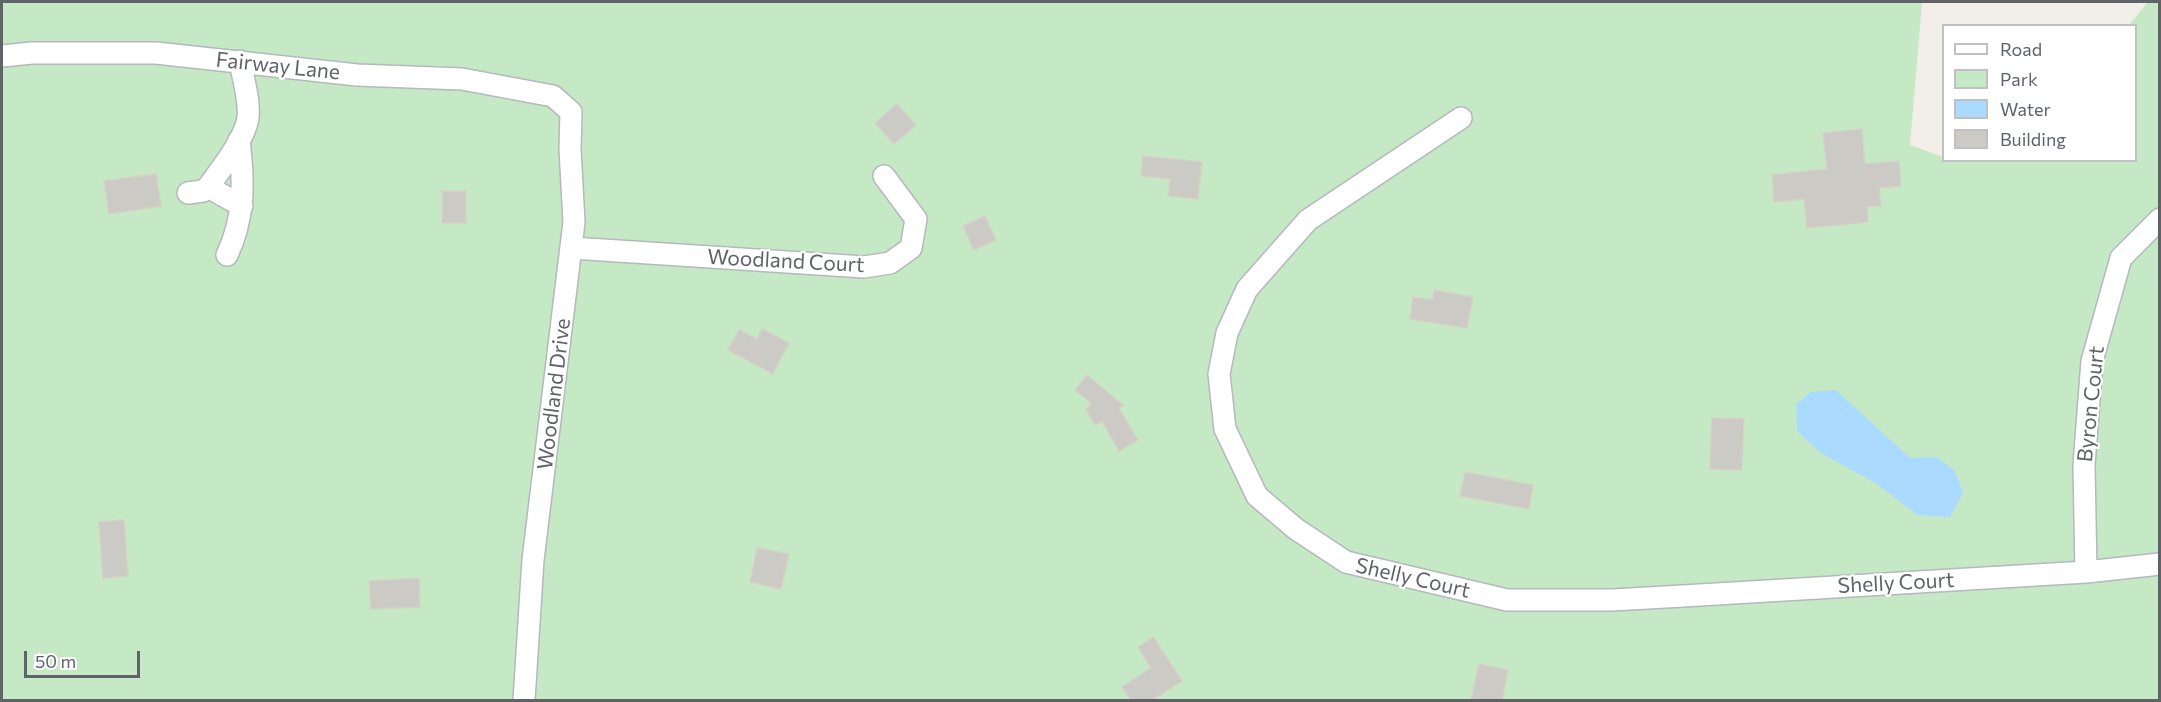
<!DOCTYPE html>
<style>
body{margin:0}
#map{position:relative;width:2161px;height:702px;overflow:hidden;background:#f1efe8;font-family:Commissioner,sans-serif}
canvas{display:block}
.frame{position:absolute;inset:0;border:3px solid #5f6368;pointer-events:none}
.legend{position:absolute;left:1942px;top:24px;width:195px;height:138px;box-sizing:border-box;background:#fff;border:2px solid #bfc1c3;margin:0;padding:8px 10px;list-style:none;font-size:18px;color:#5f6368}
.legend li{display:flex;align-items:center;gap:12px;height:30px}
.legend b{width:30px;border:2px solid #bfc1c3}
.scale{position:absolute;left:24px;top:651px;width:116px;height:27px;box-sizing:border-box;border:3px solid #5f6368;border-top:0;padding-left:8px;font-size:18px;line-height:21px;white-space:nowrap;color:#5f6368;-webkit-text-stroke:4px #fff;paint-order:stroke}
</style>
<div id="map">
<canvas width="2161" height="702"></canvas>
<div class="frame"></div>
<ul class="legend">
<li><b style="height:8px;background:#fff"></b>Road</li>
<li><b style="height:16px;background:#c5e8c5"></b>Park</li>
<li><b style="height:16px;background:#aadaff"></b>Water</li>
<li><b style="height:16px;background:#cccac5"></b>Building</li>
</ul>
<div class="scale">50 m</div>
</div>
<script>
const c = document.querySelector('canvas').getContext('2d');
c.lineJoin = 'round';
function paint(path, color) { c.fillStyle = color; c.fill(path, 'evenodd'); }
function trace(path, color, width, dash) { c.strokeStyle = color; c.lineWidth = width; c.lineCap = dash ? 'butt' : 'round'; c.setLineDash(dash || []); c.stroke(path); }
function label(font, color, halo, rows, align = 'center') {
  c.font = font + ' Commissioner,sans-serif'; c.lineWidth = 4.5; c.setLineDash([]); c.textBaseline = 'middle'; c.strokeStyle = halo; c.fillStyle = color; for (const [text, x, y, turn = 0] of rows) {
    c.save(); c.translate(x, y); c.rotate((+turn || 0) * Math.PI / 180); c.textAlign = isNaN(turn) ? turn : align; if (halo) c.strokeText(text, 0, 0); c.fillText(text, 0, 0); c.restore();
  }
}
const green = new Path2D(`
 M2 2H1922L1910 145 1943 157 1944 160 1958 162 1960 160H2136V26L2129 25 2148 2H2159V700H2Z`);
const water = new Path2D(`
 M1836 390 1910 458 1937 457 1955 471 1963 493 1950 517 1918 515 1877 484 1821 453 1797 431 1796 404 1811 392Z`);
const building = new Path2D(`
 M897 104 916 125 894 144 875 123Z
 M1862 129 1865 164 1899 161 1901 186 1879 188 1881 206 1867 207 1868 222 1807 228 1804 199 1774 202 1772 175 1827 169 1823 133Z
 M1143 156 1202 162 1198 199 1168 196 1170 179 1141 176Z
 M156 174 161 206 109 214 104 181Z
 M442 191H466V223H442Z
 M985 216 996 240 974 250 963 226Z
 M1434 290 1473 297 1467 328 1410 319 1413 297 1433 300Z
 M762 329 789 343 773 374 728 350 739 330 757 339Z
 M1087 375 1123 405 1119 409 1138 440 1119 451 1102 421 1095 425 1086 410 1091 403 1075 390Z
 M1712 418 1744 419 1742 470 1710 469Z
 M1465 472 1533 485 1529 509 1460 496Z
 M124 520 128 576 103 578 99 522Z
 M757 548 789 554 781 589 750 582Z
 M419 578 420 607 371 609 369 581Z
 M1153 637 1182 681 1152 700H1131L1122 687 1151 668 1138 647Z
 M1479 664 1508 670 1502 700H1471Z`);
const minor = new Path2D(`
 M2 56 32 53H156L357 75 462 79 553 96 571 112 570 149 574 222 533 560 524 700
 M1461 118 1308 220 1247 289 1227 333 1219 374 1225 429 1257 496 1296 529 1346 562 1507 600H1612L1683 596 2086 572 2160 564
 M208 187 242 206
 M188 193 203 191 208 187C221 169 245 139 248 118 250 100 243 79 240 61
 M572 248 864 267 890 263 911 248 916 219 884 176
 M227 255C245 217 244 181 239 140
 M2086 572 2084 465 2092 361 2121 258 2160 219`);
const streetNames = [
 ["Fairway Lane",278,66,6],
 ["Woodland Court",786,261,3],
 ["Woodland Drive",554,394,-83],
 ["Byron Court",2091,404,-84],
 ["Shelly Court",1413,578,13],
 ["Shelly Court",1896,583,-3]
];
paint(green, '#c5e8c5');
paint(water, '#aadaff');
paint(building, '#cccac5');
trace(building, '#d6d1c6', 1.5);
trace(minor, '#b5b8bc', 24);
trace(minor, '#fff', 21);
label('21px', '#5f6368', '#fff', streetNames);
</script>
